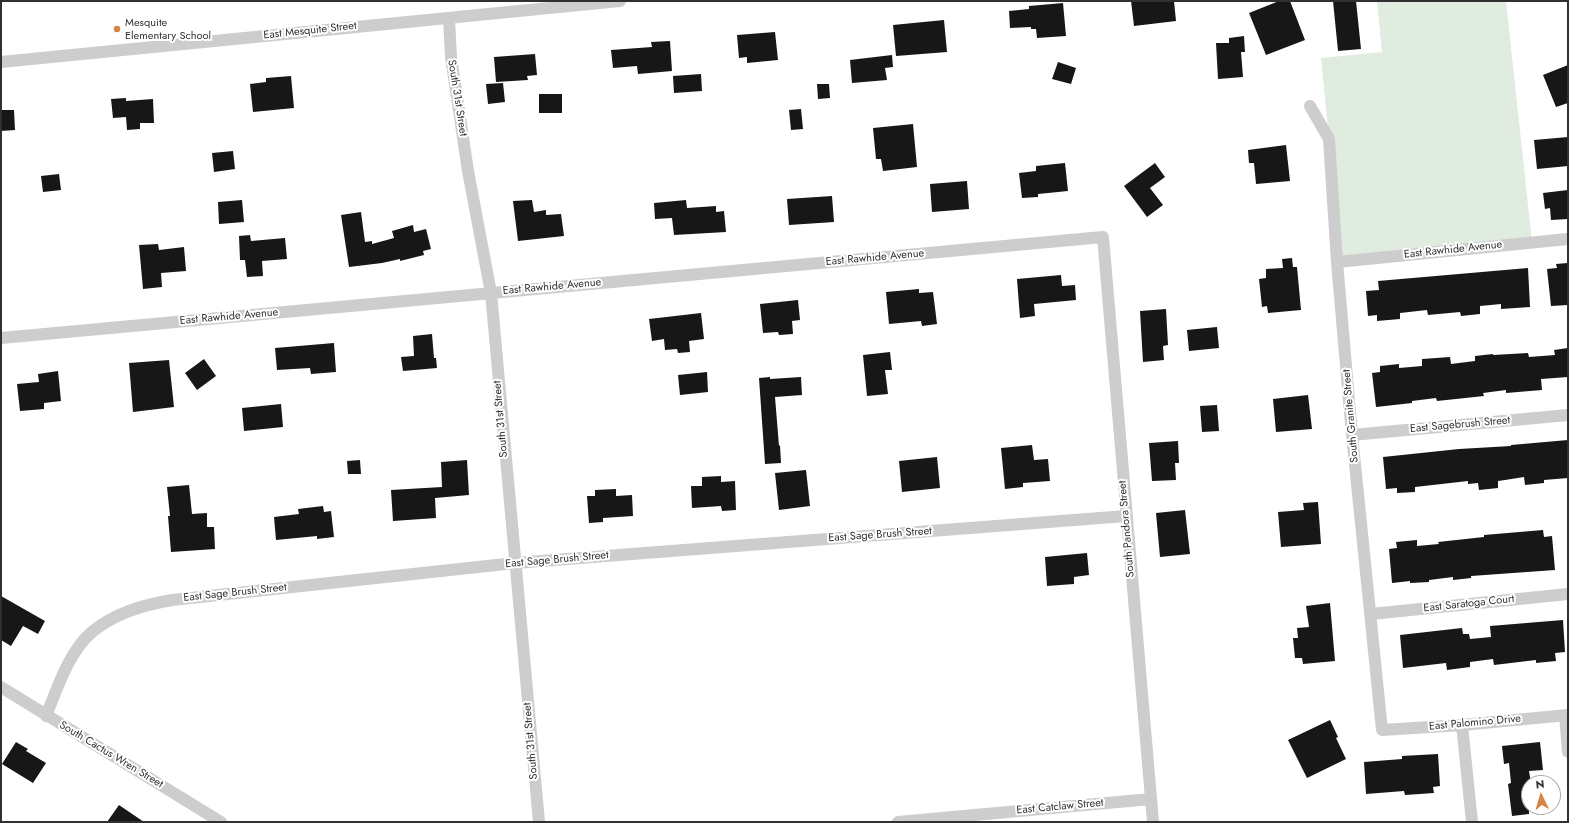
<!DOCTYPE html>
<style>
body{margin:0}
#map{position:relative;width:1569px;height:823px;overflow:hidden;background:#fff;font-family:Jost,sans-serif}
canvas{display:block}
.frame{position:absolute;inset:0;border:2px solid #303030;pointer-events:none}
.north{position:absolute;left:1521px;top:775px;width:40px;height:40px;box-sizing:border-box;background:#fff;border:1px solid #acacac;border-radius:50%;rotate:355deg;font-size:11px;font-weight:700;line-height:16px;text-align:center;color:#303030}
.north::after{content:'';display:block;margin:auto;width:14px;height:18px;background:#d68543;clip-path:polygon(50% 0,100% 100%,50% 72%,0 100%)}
</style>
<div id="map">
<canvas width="1569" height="823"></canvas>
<div class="frame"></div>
<div class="north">N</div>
</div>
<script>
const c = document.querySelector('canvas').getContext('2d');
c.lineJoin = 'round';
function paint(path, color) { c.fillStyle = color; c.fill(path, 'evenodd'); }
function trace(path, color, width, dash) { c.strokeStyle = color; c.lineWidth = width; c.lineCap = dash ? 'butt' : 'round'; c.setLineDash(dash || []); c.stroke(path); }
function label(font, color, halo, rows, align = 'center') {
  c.font = font + ' Jost,sans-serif'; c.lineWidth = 4; c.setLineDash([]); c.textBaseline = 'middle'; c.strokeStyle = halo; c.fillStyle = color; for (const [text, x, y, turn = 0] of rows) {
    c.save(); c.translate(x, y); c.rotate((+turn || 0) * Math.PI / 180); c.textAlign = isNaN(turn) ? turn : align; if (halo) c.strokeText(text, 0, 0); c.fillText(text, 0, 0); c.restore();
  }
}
const green = new Path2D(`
 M1377 1H1506L1532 242 1337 262 1329 139 1321 58 1382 52Z`);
const building = new Path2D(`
 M1131 1H1174L1176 21 1134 26Z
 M1279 1H1290L1305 40 1266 55 1249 13Z
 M1333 1H1356L1361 49 1338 51Z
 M1063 3 1066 36 1037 38 1036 29H1031V27L1010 28 1009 11 1029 9V6Z
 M944 20 947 52 896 56 893 25Z
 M775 32 778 60 747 63V57L739 58 737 35Z
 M1244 36 1245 52H1241L1243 77 1218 79 1216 43H1229V38Z
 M670 41 672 71 638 74 637 66 613 68 611 50 652 47 651 42Z
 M535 54 537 75 527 76 528 80 496 82 494 57Z
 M892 55 893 67 885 68 887 80 852 83 850 60Z
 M1058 62 1076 68 1071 84 1052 79Z
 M1568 65V103L1556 107 1543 75Z
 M701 74 702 91 674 93 673 76Z
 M291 76 294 108 253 112 250 84 266 82V78Z
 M503 83 505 102 488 104 486 84Z
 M817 84H829L830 98 818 99Z
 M539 94H562V113H539Z
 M126 98V101L153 99 154 123H140V129L127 130 126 117 113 118 111 99Z
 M801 109 803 129 791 130 789 110Z
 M1 110H14L15 130 1 131Z
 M913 124 917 167 883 171 881 159H876L873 128Z
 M1568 137V166L1537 169 1534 140Z
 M1286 145 1290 181 1256 184 1254 163H1249L1248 150Z
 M233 151 235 169 214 172 212 153Z
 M1065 163 1068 191 1038 194V197L1022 198 1019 173 1036 171V166Z
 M1155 163 1165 177 1150 188 1163 205 1147 217 1124 186Z
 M59 174 61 190 43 192 41 176Z
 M967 181 969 209 932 212 930 184Z
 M1568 190V219L1551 220 1550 208 1545 209 1543 193Z
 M832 196 834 222 789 225 787 199Z
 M242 200 244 222 219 224 218 202Z
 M532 200 534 212 546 210V215L561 214 564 236 518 241 513 201Z
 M686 200 687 208 716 206V212L724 211 726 232 674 235 672 218 655 219 654 203Z
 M361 212 365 242 372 241V244L394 238 392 231 413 225 414 232 426 229 431 249 423 251 424 255 400 261V259L382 263 349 267 341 215Z
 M250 235 251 241 285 238 287 259 262 261 263 276 247 277 245 260H240L239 236Z
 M158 244 159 250 184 247 186 271 161 273 162 287 143 289 139 245Z
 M1292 258 1293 267H1297L1301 310 1268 313 1267 306 1262 307 1259 279 1266 278V269L1283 268 1282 259Z
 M1568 263V305L1551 306 1547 269 1557 268 1556 264Z
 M1528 268 1530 307 1501 309V304L1480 306V314L1461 316 1460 312 1428 315 1427 310 1400 313V319L1377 321V315L1368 316 1366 291 1379 290 1378 281Z
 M1061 275 1062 286 1075 285 1076 300 1034 304 1035 316 1020 318 1017 279Z
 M919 289V293L933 292 937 324 922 326 921 321 889 324 886 292Z
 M798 300 800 320 792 321 793 334 779 335 778 332 763 333 760 304Z
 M1166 309 1168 345 1163 346 1164 360 1143 362 1140 311Z
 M701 313 704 339 689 341 690 352 678 353 677 349 665 350 664 339 652 341 649 319Z
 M1217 327 1219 348 1189 351 1187 330Z
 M432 334 434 358H436L437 368 403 371 401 357 414 356 413 336Z
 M334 343 336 372 311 374 310 368 277 370 275 348Z
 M1568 348V377L1541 379 1542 390 1506 393V390L1483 393 1484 396 1437 401 1436 398 1412 401V403L1376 407 1372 373 1380 372V366L1399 364V368L1422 366V359L1450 357 1451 364 1475 361V356L1493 354V355L1528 353 1529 357 1555 355 1554 350Z
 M890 352 892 370H885L888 394 867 396 863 355Z
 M204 359 216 376 197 390 185 373Z
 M169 360 174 407 133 412 129 363Z
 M58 371 61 401 44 403V409L20 411 17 384 39 382 38 374Z
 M707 372 708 392 680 395 678 375Z
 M770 377V379L801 377 802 395 775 397 779 446 780 445 781 463 765 464 759 378Z
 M1308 395 1312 429 1276 432 1273 399Z
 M281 404 283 427 244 431 242 408Z
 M1217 405 1219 431 1202 432 1200 406Z
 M1568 440V478L1544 480V483L1525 485 1524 477 1505 480 1498 481V488L1479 490 1478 483 1468 484V481L1415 487V492L1397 493V488L1386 489 1383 457 1459 449 1511 446V445Z
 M1178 441 1179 463H1175L1176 480 1152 481 1149 443Z
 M1032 445 1034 460 1048 459 1050 481 1023 483V487L1005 489 1001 448Z
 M937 457 940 488 902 492 899 461Z
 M360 460 361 474H348L347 461Z
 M467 460 469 495 435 498 436 518 393 521 391 490 442 487 441 462Z
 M806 470 810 506 779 510 775 473Z
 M721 476V482L735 481 736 510 722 511 721 506 692 508 691 486H702V477Z
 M189 485 192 514 207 513V527H214L215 549 171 552 168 516H170L167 487Z
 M616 489V496L632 495 633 516 603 518V522L589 523 587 496H595V490Z
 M1318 502 1321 544 1281 547 1278 512 1304 510 1303 503Z
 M323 506 324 512 331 511 334 537 317 539V536L276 540 274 517 299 514 298 509Z
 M1185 510 1190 554 1160 557 1156 513Z
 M1543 530 1544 537 1552 536 1555 570 1471 576V578L1453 580V577L1429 580V582L1410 583V581L1392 583 1389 549 1397 548 1396 542 1417 540V546L1439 544 1438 542 1484 537V535Z
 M1087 553 1089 575 1074 577V584L1047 586 1045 557Z
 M1 596 45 621 38 634 23 626 11 646 1 640Z
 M1330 603 1335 661 1303 664 1302 658H1295L1293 638H1298L1297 628 1309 627 1306 606Z
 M1563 620 1565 652 1555 653 1556 661 1536 663V660L1494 665 1493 659 1470 662V667L1447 670 1446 663 1403 668 1400 635 1462 628 1463 634H1469L1470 639 1491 637 1490 626Z
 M1330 720 1338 737 1336 738 1346 759 1307 778 1288 740Z
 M16 742 28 749 26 751 46 763 33 783 2 764Z
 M1540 742 1543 770 1529 771 1531 783H1529V814L1512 816 1508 784 1511 783 1509 763 1504 764 1502 746Z
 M1438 754 1440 786 1433 787 1434 793 1405 795 1404 791 1366 794 1364 762 1402 759V756Z
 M119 805 144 822H107Z`);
const street = new Path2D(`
 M449 18 451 57 468 171 491 293 539 822
 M1 62 620 1
 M1310 106 1329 139 1337 262 1352 435 1382 730 1462 725 1568 715
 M1337 262 1568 239
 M1 338 1103 237 1153 822
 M1352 435 1568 415
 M1371 614 1568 594
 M1 687 221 822
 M1565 715 1568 752
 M46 716C57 689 69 651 92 632 115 613 143 605 172 600L515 563 1126 516
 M1462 725 1472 822
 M898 822 1151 799`);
const markers = [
 [117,29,4,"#d68543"]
];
const poiNames = [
 ["Mesquite",125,23],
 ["Elementary School",125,36]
];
const streetNames = [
 ["East Mesquite Street",310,31,-6],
 ["South 31st Street",457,98,81],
 ["East Rawhide Avenue",1453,250,-6],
 ["East Rawhide Avenue",875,258,-5],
 ["East Rawhide Avenue",552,287,-5],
 ["East Rawhide Avenue",229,317,-5],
 ["South Granite Street",1351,416,-95],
 ["South 31st Street",501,419,-95],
 ["East Sagebrush Street",1460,425,-5],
 ["South Pandora Street",1127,529,-95],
 ["East Sage Brush Street",880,535,-4],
 ["East Sage Brush Street",557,560,-5],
 ["East Sage Brush Street",235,593,-6],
 ["East Saratoga Court",1469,604,-6],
 ["East Palomino Drive",1475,723,-5],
 ["South 31st Street",531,741,-95],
 ["South Cactus Wren Street",111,755,31],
 ["East Catclaw Street",1060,807,-5]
];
paint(green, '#e0ece0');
paint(building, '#171717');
trace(street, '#cdcdcd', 12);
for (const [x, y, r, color] of markers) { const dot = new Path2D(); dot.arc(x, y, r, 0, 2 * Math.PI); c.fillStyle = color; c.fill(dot); trace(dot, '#fff', 1.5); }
label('11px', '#303030', '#fff', poiNames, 'left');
label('11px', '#303030', '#fff', streetNames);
</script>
